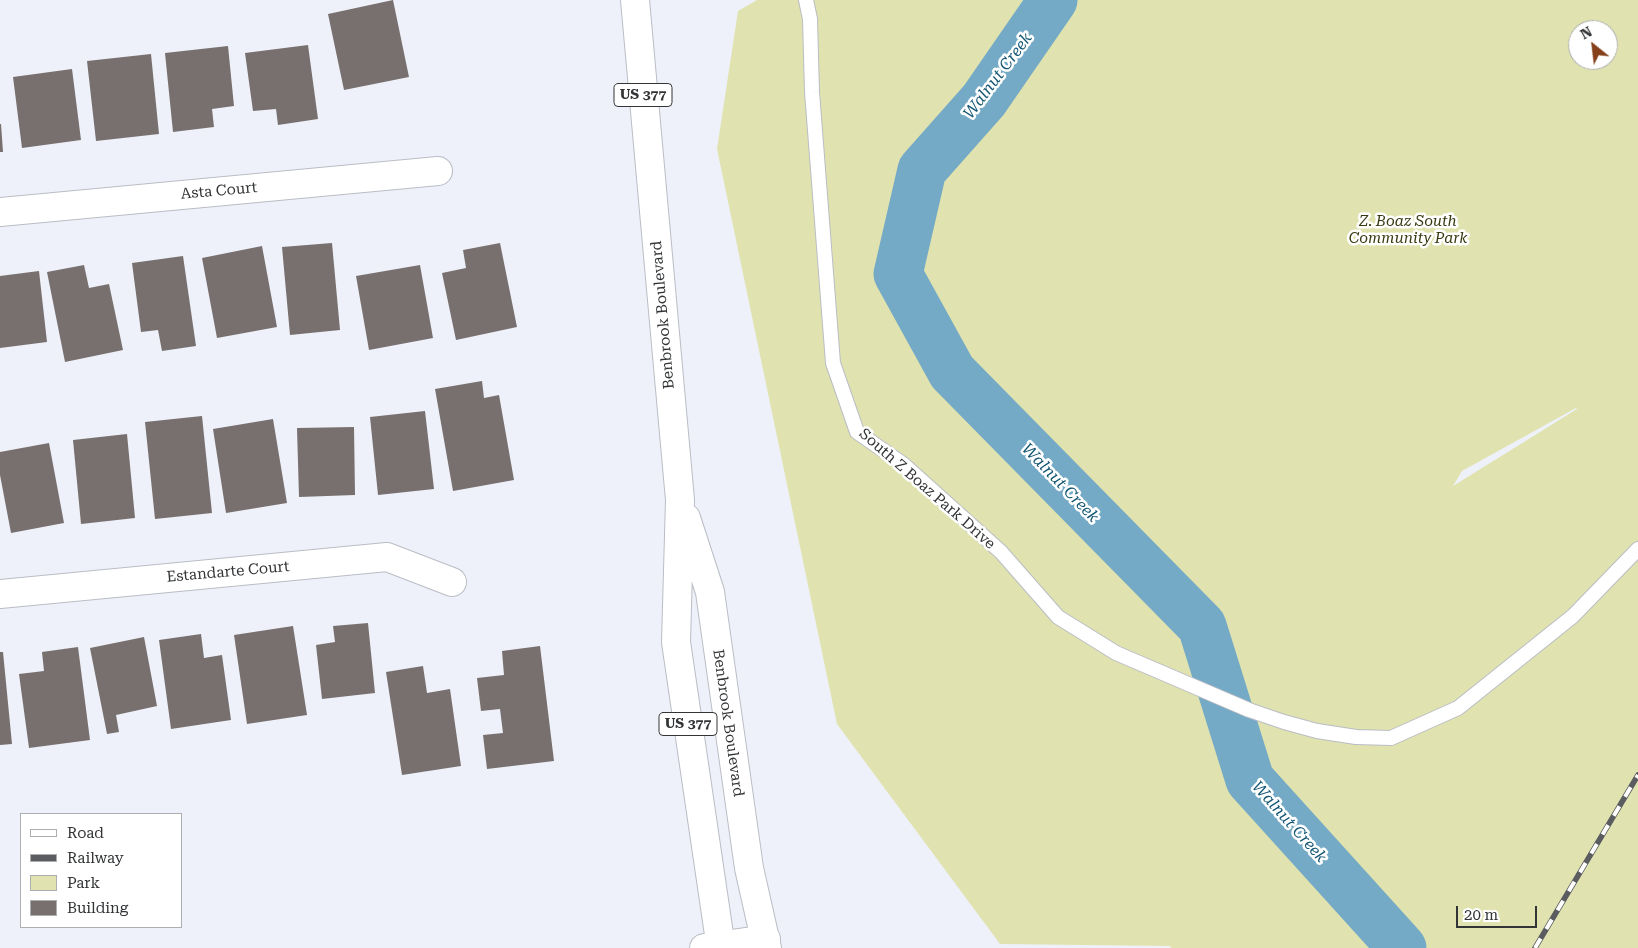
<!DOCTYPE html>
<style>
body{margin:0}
#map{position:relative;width:1638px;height:948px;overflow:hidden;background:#eef1f9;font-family:"Roboto Serif",serif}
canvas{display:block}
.legend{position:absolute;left:20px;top:813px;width:162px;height:115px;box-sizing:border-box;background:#fff;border:1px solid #adaeaf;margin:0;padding:6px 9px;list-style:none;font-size:15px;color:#323436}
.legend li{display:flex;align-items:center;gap:10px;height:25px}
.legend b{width:25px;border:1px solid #adaeaf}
.north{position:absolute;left:1568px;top:20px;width:50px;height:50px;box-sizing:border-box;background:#fff;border:1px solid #adaeaf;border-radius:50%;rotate:331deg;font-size:14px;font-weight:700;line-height:20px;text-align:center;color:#323436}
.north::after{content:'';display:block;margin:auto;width:18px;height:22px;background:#86401a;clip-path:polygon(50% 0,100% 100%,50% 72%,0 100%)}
.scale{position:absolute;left:1456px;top:906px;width:81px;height:22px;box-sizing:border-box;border:2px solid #323436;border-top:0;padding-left:6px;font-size:15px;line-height:18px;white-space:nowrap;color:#323436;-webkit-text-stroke:4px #fff;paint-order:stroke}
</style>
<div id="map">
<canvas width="1638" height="948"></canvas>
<ul class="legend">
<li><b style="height:6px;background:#fff"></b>Road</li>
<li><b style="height:6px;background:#5a5c5f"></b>Railway</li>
<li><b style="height:14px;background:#e0e3af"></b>Park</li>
<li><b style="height:14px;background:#78706f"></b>Building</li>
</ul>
<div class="north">N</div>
<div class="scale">20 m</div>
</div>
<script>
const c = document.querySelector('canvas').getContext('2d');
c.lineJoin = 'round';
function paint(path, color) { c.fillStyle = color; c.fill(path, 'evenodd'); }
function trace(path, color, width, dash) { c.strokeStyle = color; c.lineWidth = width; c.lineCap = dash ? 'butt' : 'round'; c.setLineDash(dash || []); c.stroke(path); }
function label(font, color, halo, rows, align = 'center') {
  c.font = font + ' "Roboto Serif",serif'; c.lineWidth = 5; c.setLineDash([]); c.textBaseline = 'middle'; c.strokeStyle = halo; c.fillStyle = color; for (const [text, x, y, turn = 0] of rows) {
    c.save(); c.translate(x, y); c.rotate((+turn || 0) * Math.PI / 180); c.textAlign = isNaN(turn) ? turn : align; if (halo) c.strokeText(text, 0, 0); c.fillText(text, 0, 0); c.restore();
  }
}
const green = new Path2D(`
 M757 0H1638V948H1171L1170 946 1000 944 837 724 717 149 738 11ZM1578 30H1608V60H1578ZM1576 408 1577 409 1453 486 1462 471Z`);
const river = new Path2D(`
 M1053 0 984 100 922 170 898 274 952 372 1202 626 1250 780 1402 948`);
const building = new Path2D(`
 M393 0 409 77 344 90 328 14Z
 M308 45 318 119 278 125 276 109 253 111 245 53Z
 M228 46 234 106 212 109 214 127 173 132 165 53Z
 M151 54 159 134 96 141 87 61Z
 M72 69 81 140 22 148 13 77Z
 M0 124H1L3 152H0Z
 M332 243 340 330 290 335 282 247Z
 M500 243 517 327 456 340 442 273 466 268 463 250Z
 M262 246 277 327 217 338 202 258Z
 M183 256 196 346 162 351 158 330 141 332 132 263Z
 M84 265 89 288 109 284 123 350 65 362 47 272Z
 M420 265 433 338 369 350 356 276Z
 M39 271 47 342 0 348V276Z
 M482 381 484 398 499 395 514 480 453 491 435 389Z
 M425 411 434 489 378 495 370 417Z
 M202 416 212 513 155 519 145 422Z
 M273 419 287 503 226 513 213 429Z
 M354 427 355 495 299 497 297 428Z
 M127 434 135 518 81 524 73 440Z
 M49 443 64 523 11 533 0 475V452Z
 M368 623 375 693 322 699 316 645 335 642 333 626Z
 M293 626 307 715 247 724 234 635Z
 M201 634 204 658 222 655 231 720 171 729 159 640Z
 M144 637 157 706 116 715 119 732 107 734 90 648Z
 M540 646 554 761 487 769 483 735 503 733 500 709 481 711 477 678 504 675 502 651Z
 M78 647 90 740 29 748 19 674 44 671 42 652Z
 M0 652H3L12 744 0 745Z
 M423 666 427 693 450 689 461 766 402 775 386 672Z`);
const lane = new Path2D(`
 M806 0 810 19 812 92 833 363 857 432 903 464 1001 552 1058 617 1116 653 1249 710 1284 722 1317 731 1356 737 1391 738 1458 708 1573 616 1638 549`);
const street = new Path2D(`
 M0 212 438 171
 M0 594 387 557 452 582`);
const secondary = new Path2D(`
 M704 948 766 939`);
const primary = new Path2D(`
 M635 0 680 500 676 642 721 948
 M686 518 710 592 749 868 767 948`);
const rail = new Path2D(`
 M1535 948 1638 775`);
const shields = [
 [643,95,58],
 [688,724,58]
];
const shieldNames = [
 ["US 377",643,95],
 ["US 377",688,724]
];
const streetNames = [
 ["Asta Court",219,191,-5],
 ["Benbrook Boulevard",663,315,-95],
 ["South Z Boaz Park Drive",927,489,41],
 ["Estandarte Court",228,572,-5],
 ["Benbrook Boulevard",728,723,82]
];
const parkNames = [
 ["Z. Boaz South",1408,222],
 ["Community Park",1408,239]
];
const waterNames = [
 ["Walnut Creek",998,76,-53],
 ["Walnut Creek",1060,483,46],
 ["Walnut Creek",1289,822,48]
];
paint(green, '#e0e3af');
trace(river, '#75aac6', 49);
paint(building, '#78706f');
trace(lane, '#babdc4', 16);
trace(street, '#babdc4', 30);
trace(secondary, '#babdc4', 30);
trace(primary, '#babdc4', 30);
trace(lane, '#fff', 14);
trace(street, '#fff', 28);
trace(secondary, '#fff', 28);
trace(primary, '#fff', 28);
trace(rail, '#5a5c5f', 5.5);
trace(rail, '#fff', 4, [11]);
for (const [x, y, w] of shields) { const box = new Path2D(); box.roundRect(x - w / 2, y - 11.5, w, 23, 4); c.fillStyle = '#fff'; c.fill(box); trace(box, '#323436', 1); }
label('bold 14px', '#323436', null, shieldNames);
label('15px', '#323436', '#fff', streetNames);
label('italic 15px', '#393a12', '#fff', parkNames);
label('italic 16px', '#125572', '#fff', waterNames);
</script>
